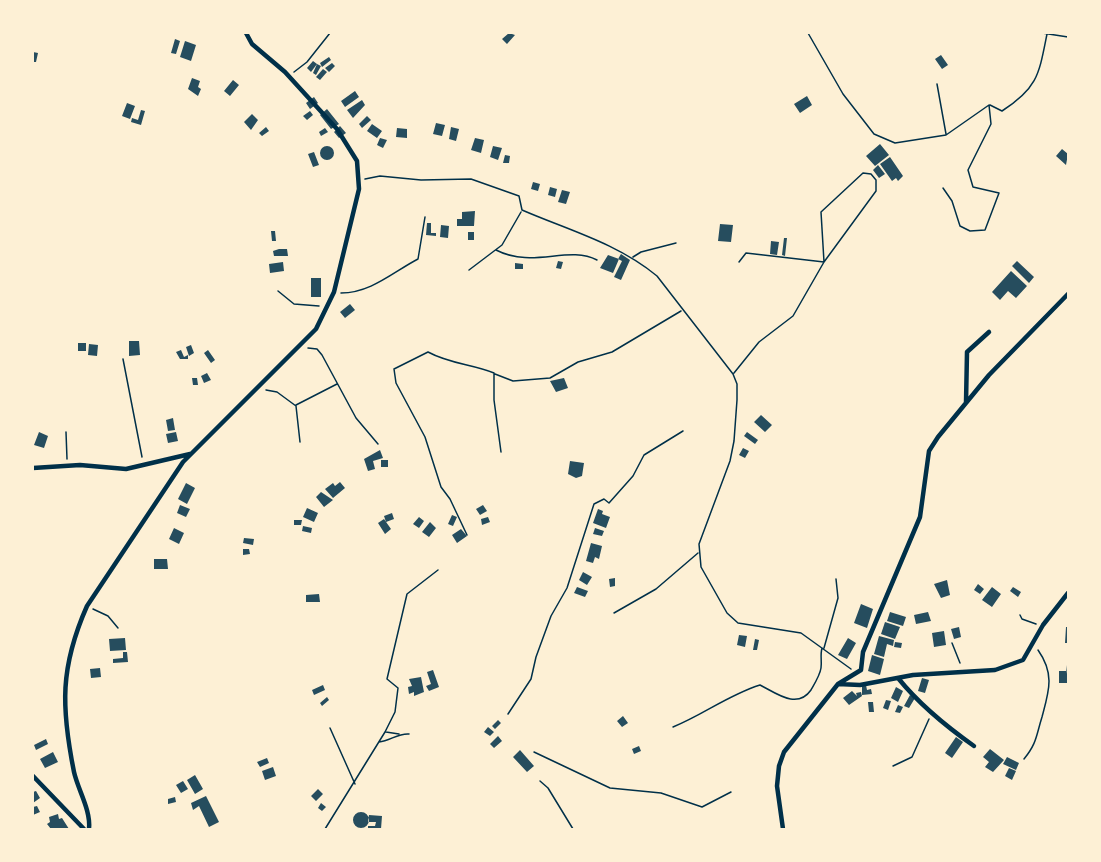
<!DOCTYPE html>
<style>
body{margin:0}
#map{position:relative;width:1101px;height:862px;overflow:hidden;background:#fdf0d5;font-family:"Golos Text",sans-serif}
canvas{display:block}
.frame{position:absolute;inset:0;border:34px solid #fdf0d5;pointer-events:none}
</style>
<div id="map">
<canvas width="1101" height="862"></canvas>
<div class="frame"></div>
</div>
<script>
const c = document.querySelector('canvas').getContext('2d');
c.lineJoin = 'round';
function paint(path, color) { c.fillStyle = color; c.fill(path, 'evenodd'); }
function trace(path, color, width, dash) { c.strokeStyle = color; c.lineWidth = width; c.lineCap = dash ? 'butt' : 'round'; c.setLineDash(dash || []); c.stroke(path); }
const building = new Path2D(`
 M509 33 515 35 507 44 502 39Z
 M175 39 180 41 176 54 171 53Z
 M185 41 196 45 191 61 180 57Z
 M33 52 38 53 36 62H33Z
 M941 55 948 65 942 69 935 59Z
 M329 57 331 60 322 67 320 63Z
 M313 61 317 64 311 72 307 68Z
 M332 63 335 66 329 72 325 68Z
 M317 64 321 66 316 75 313 73Z
 M323 69 327 72 320 80 316 77Z
 M192 78 200 81 198 87 201 89 198 96 188 89Z
 M233 80 239 85 230 96 224 91Z
 M355 91 359 97 345 107 341 101Z
 M807 96 812 105 800 113 794 104Z
 M314 97 318 103 310 109 306 103Z
 M362 100 365 105 353 118 347 110Z
 M127 103 135 106 130 119 122 116Z
 M327 109 339 124 331 129 320 115Z
 M141 110 145 111 141 125 131 122 132 118 138 120Z
 M310 111 313 115 307 120 303 116Z
 M252 114 258 120 251 130 244 122Z
 M367 116 371 120 362 128 359 124Z
 M436 123 445 125 442 136 433 134Z
 M372 124 382 131 377 138 367 131Z
 M340 126 346 133 339 138 334 132Z
 M266 127 269 131 262 136 259 133Z
 M451 127 459 129 456 141 449 139Z
 M325 128 328 132 321 136 319 132Z
 M397 128 407 129V138L396 137Z
 M380 138 387 140 383 148 377 145Z
 M475 138 484 140 481 153 471 150Z
 M880 144 889 155 875 166 866 156Z
 M493 146 502 148 498 160 490 157Z
 M320 153a7 7 0 1 1 14 0a7 7 0 1 1-14 0Z
 M1062 149 1068 154 1066 165 1056 156Z
 M314 152 319 165 313 167 308 154Z
 M505 155 510 156 509 163H503Z
 M890 157 903 176 898 181 896 178 892 181 880 164Z
 M878 165 885 174 879 178 873 170Z
 M533 182 540 184 538 191 531 189Z
 M550 187 557 189 555 197 548 195Z
 M562 190 570 192 566 204 558 202Z
 M475 211 474 226H457V219H462V212Z
 M427 223H431V233H436V236L426 235Z
 M720 224 733 225 731 242 718 241Z
 M441 225 449 226 448 238 440 237Z
 M271 231H275L276 241H272Z
 M468 232H474V240H468Z
 M784 238H787L785 256 782 255Z
 M771 241 779 242 777 255 770 254Z
 M279 249H287L288 256H274L273 251Z
 M621 254 630 260 621 280 614 277 622 261 618 259Z
 M608 255 619 259 613 273 600 268Z
 M558 261 563 262 561 269 556 268Z
 M1017 261 1034 277 1029 283 1012 266Z
 M283 262 284 271 270 273 269 264Z
 M515 263 523 264V269H515Z
 M1011 271 1027 286 1016 298 1008 291 1000 300 992 292Z
 M311 278H321V297H311Z
 M350 304 355 310 345 318 340 312Z
 M129 341H139L140 355 129 356Z
 M78 343H86V351H78Z
 M89 344 98 345 97 356 88 355Z
 M191 345 194 353 189 356 186 347Z
 M181 350 184 357 188 355V359H180L176 352Z
 M208 350 215 360 211 363 204 353Z
 M207 373 211 380 204 383 201 376Z
 M192 378H197L198 385H193Z
 M564 378 568 388 556 392 550 381Z
 M761 415 772 425 765 432 754 422Z
 M173 418 175 430 168 431 166 420Z
 M39 432 48 436 44 448 34 445Z
 M176 432 178 441 168 443 166 434Z
 M747 432 758 440 755 444 744 436Z
 M743 448 749 451 745 458 739 455Z
 M380 450 383 458 373 461 375 469 368 471 364 459Z
 M381 460H388V467H381Z
 M570 461 584 463 582 476 576 478 568 474Z
 M340 482 345 488 333 498 325 489 333 483 335 486Z
 M186 483 195 488 187 504 178 499Z
 M321 492 333 500 324 507 316 497Z
 M180 505 190 509 186 517 177 513Z
 M483 505 487 511 480 515 476 509Z
 M307 508 318 513 314 522 303 517Z
 M598 509 603 511 602 514 610 517 606 528 593 523Z
 M392 513 394 519 386 522 384 516Z
 M452 515 457 517 453 526 448 524Z
 M419 517 424 521 419 528 413 524Z
 M488 517 490 522 482 525 481 519Z
 M384 519 391 529 385 534 378 523Z
 M294 520H302L301 525H294Z
 M430 522 436 528 429 537 422 532Z
 M303 526 312 528 311 533 302 531Z
 M174 528 184 533 179 544 169 539Z
 M595 528 604 531 602 536 593 534Z
 M461 529 467 536 457 543 452 535Z
 M244 538 254 539 253 545 243 543Z
 M591 543 602 546 599 559 595 557 593 563 586 561Z
 M243 549H249L250 554 243 555Z
 M154 559H167L168 569H154Z
 M583 572 592 577 587 585 579 580Z
 M615 578V586L610 587 609 579Z
 M947 580 950 595 941 598 934 584Z
 M978 584 984 589 980 594 974 590Z
 M577 587 588 591 585 597 574 593Z
 M992 587 1001 594 992 607 982 600Z
 M1013 587 1021 592 1018 597 1010 591Z
 M319 594 320 602H306V595Z
 M861 604 873 609 867 628 854 623Z
 M890 612 906 617 903 626 887 621Z
 M928 612 931 621 916 624 914 615Z
 M885 622 900 627 895 639 881 634Z
 M959 627 961 637 954 639 951 629Z
 M1066 627H1068V643H1065Z
 M944 631 946 645 934 647 932 633Z
 M739 635 747 636 745 647 737 645Z
 M879 636 894 640 893 646 887 644 884 657 874 654Z
 M125 638 126 650 110 651 109 639Z
 M848 638 856 643 847 659 838 655Z
 M755 639 759 640 757 650H753Z
 M895 642 902 643 901 648 894 647Z
 M123 652H127L128 662 113 663V659L123 658Z
 M872 655 884 659 880 675 868 671Z
 M1066 665 1068 683H1059V671H1066Z
 M100 668 101 677 91 678 90 669Z
 M433 670 439 687 429 691 426 686 431 684 427 672Z
 M421 677 424 692 414 696V692L409 694 408 687 412 686 409 679Z
 M922 678 929 680 925 693 918 691Z
 M323 685 325 690 314 695 312 690Z
 M866 685 867 690 871 689 872 694 862 695V686Z
 M896 687 903 691 898 702 891 698Z
 M852 691 857 696 856 693 861 692 862 696 849 705 843 698Z
 M910 695 915 698 909 708 904 706Z
 M327 697 329 700 322 706 320 703Z
 M886 700 891 701 888 710 883 708Z
 M868 702H873L874 712H869Z
 M898 705 903 707 900 713 895 712Z
 M623 716 628 723 622 727 617 721Z
 M498 720 501 723 495 729 492 726Z
 M488 727 494 732 490 736 484 732Z
 M498 736 502 741 494 748 490 744Z
 M956 737 963 742 952 758 945 753Z
 M46 739 48 744 36 750 34 745Z
 M639 746 641 751 634 754 632 749Z
 M990 749 1004 760 993 772 985 767 989 762 983 757Z
 M520 750 534 766 527 772 513 757Z
 M53 752 58 762 45 768 40 759Z
 M1007 757 1019 763 1016 770 1003 764Z
 M267 758 269 763 260 767 257 762Z
 M273 767 276 776 265 780 262 771Z
 M1009 768 1016 771 1012 780 1005 776Z
 M195 775 203 789 195 794 187 780Z
 M183 781 188 789 181 793 176 785Z
 M318 789 323 794 316 801 311 796Z
 M36 791 40 798 33 803V792Z
 M206 796 219 822 209 827 199 806 193 810 191 803Z
 M175 797 176 802 168 804V799Z
 M321 803 326 807 322 811 318 808Z
 M37 806 40 812 33 815V807Z
 M353 820a8 8 0 1 1 16 0a8 8 0 1 1-16 0Z
 M58 814 59 819 62 818 69 829H51L47 824 50 822 49 817Z
 M369 815 382 816 381 829H368V826H375L376 822H368Z`);
const path = new Path2D(`
 M808 33 843 94 874 134 895 143 946 135 989 105 991 124 968 170 973 187 999 193 985 230 970 231 960 226 952 201 943 188
 M1042 33 1068 37
 M294 72 307 62 330 33
 M937 84 946 134
 M990 105 1002 111C1038 88 1039 74 1047 34
 M863 173 871 174 876 180V191L824 262 821 212Z
 M365 179 380 176 421 180 471 179 519 196 522 210C568 230 617 243 657 276L733 374 737 384V400L734 441 730 461 699 544 701 567 727 613 738 623 801 633 851 669
 M496 250C533 269 568 245 597 260
 M633 257 641 252 676 243
 M469 270 502 245 521 212
 M278 291 294 304 319 306
 M341 293C371 293 393 272 418 259L425 217
 M308 348 317 349 322 355 356 418 378 444
 M123 359 142 457
 M734 373 759 342 793 316 824 262 746 253 739 262
 M495 374 513 381 550 378 578 362 612 352 681 311
 M266 390 277 392 296 406 300 442
 M296 405 337 384
 M66 432 67 459
 M467 535 450 499 441 487 425 437 396 383 394 369 428 352C450 364 472 364 494 373V400L501 452
 M93 609 108 616 118 628
 M614 613 656 589 698 553
 M1020 615 1022 619 1036 624
 M952 643 960 663
 M824 648 838 598 836 579
 M508 714 531 679 536 657 551 616 567 588 594 504 604 499 609 503 633 476 644 455 683 431
 M673 727C703 715 728 695 760 685 776 693 797 710 811 690 815 683 820 675 821 668 822 661 820 655 822 648
 M330 728 355 784
 M386 732 399 734
 M379 742C390 741 398 733 409 734
 M534 752 610 788 661 793 702 807 731 792
 M1024 759C1037 743 1036 736 1042 717 1049 691 1055 674 1038 650
 M893 766 912 757 929 719
 M540 781 548 788 573 829
 M325 829 385 732 395 712 398 688 387 679 407 594 438 570`);
const minor = new Path2D(`
 M966 403 967 352 989 332
 M33 468 80 465 126 469 190 454
 M898 678C919 704 947 727 974 746
 M838 684 860 685 913 675 995 670 1023 660 1043 625 1068 593
 M33 776 84 829
 M89 829C91 810 78 790 74 772 61 707 60 667 87 606L183 462 316 329 334 292 359 189 357 161 337 129 285 72 252 44 246 33
 M783 829 777 786 779 766 784 752 838 684 861 670 863 652 920 517 929 451 938 437 989 375 1068 294`);
paint(building, '#264d5e');
trace(path, '#003049', 1.5);
trace(minor, '#003049', 4.5);
</script>
